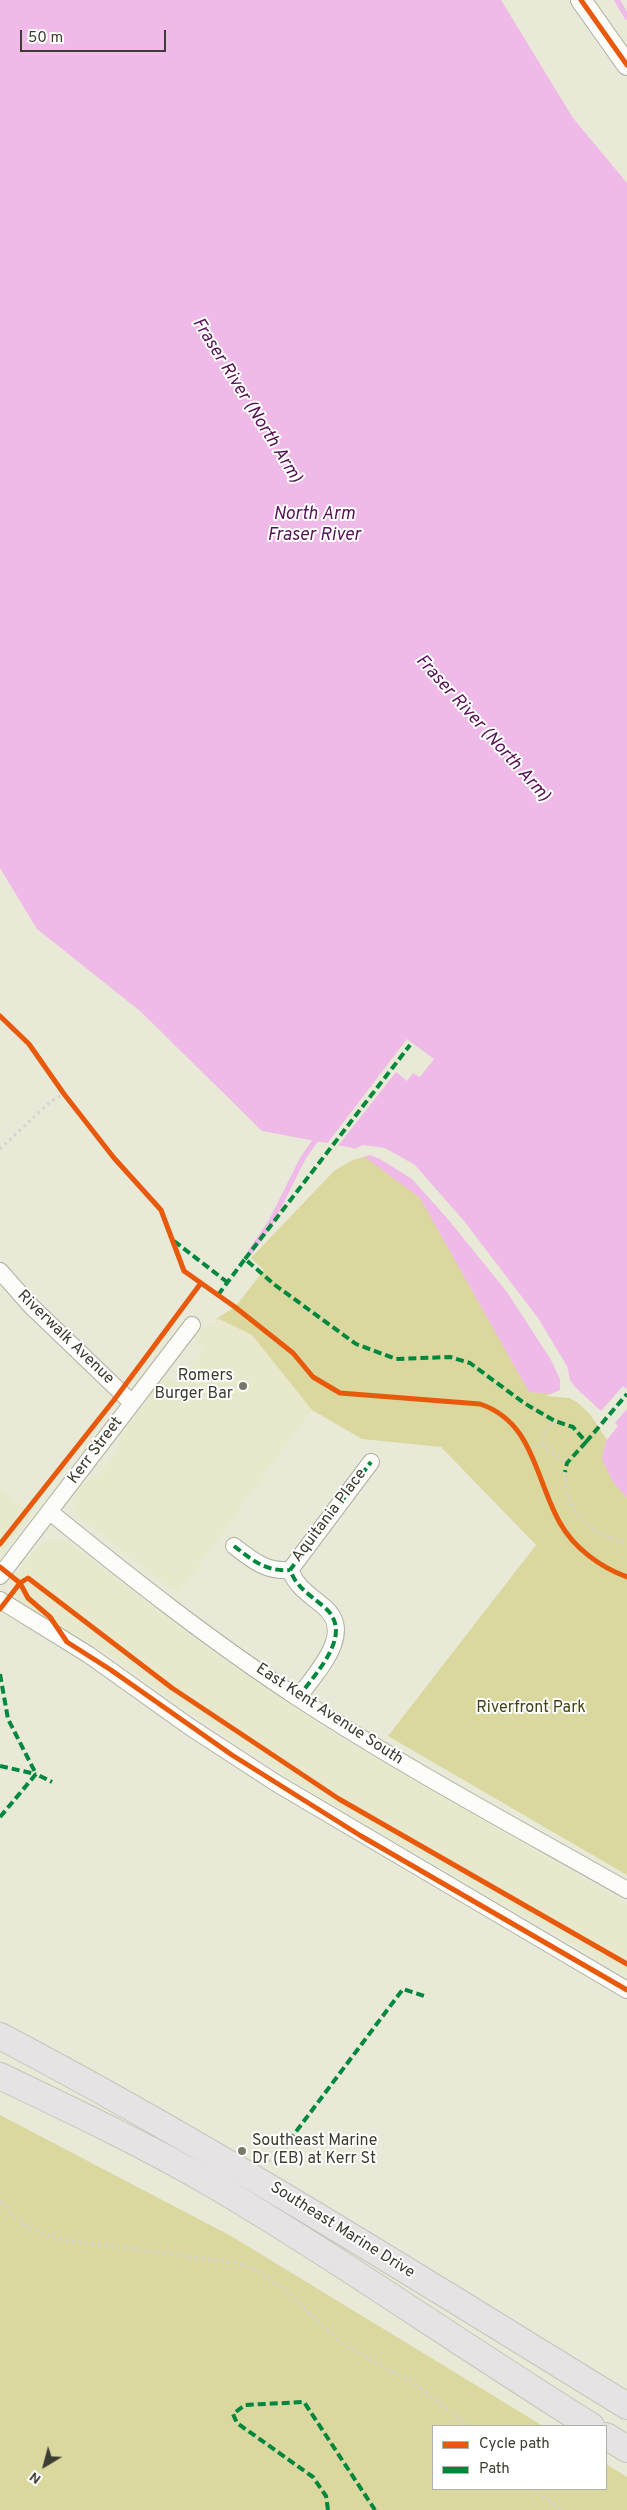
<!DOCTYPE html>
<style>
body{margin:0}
#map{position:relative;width:627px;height:2510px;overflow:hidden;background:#e9e9d8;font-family:Overpass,sans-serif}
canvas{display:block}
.legend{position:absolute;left:432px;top:2425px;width:175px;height:65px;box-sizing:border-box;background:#fff;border:1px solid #b1b1ac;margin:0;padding:6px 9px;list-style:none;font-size:15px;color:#3c3c30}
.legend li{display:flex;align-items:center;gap:10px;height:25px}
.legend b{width:25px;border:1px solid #b1b1ac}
.north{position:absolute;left:20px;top:2440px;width:50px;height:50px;-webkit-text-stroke:4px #fff;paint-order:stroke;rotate:217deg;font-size:14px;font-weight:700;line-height:20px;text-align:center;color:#3c3c30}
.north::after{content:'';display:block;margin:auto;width:18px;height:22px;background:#3c3c30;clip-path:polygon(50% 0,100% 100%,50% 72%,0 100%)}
.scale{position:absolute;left:20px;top:30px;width:146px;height:22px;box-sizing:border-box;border:2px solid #3c3c30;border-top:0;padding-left:6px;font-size:15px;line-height:18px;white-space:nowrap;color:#3c3c30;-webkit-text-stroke:4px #fff;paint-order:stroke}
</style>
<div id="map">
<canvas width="627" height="2510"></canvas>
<ul class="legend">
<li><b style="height:6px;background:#e8590c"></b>Cycle path</li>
<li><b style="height:6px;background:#00873e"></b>Path</li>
</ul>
<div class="north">N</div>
<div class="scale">50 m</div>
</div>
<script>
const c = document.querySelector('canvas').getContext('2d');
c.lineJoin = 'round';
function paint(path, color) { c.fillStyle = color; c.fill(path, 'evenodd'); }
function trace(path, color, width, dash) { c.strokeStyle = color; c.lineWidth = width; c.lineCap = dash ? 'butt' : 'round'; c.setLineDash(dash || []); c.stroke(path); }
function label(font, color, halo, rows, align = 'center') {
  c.font = font + ' Overpass,sans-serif'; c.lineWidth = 4; c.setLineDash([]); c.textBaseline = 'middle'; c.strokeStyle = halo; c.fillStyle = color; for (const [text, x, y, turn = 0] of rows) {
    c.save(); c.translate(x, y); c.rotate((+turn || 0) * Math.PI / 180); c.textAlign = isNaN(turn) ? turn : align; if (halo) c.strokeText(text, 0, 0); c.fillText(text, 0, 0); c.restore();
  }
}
const built = new Path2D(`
 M217 1318 252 1335 312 1410 178 1594 77 1516 73 1503 79 1488 85 1482 98 1475 118 1451 121 1435 147 1401 158 1382 167 1377 176 1384 205 1349 195 1341 194 1336Z
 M0 1487 31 1515 0 1555Z
 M51 1539 68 1542 215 1654 334 1734 627 1904V1975L315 1794 180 1705 108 1653 22 1604 13 1592V1578L39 1545Z`);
const green = new Path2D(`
 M370 1155 412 1179 570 1396 585 1405 607 1435 613 1482 627 1498V1875L388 1736 536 1545 441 1447 362 1439 312 1410 252 1335 217 1318 235 1307 264 1270 251 1258 335 1170 353 1160Z
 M0 2115 231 2236 543 2426H433V2489H606V2464L627 2477V2510H0Z`);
const water = new Path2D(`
 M0 0H501L573 118 627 183V1498L613 1482 602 1459 607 1435C577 1394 578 1396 529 1392L420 1198 353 1148 262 1131 140 1011 37 929 0 868Z`);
const pier = new Path2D(`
 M407 1039 434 1059 420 1077 413 1073 407 1081 396 1072 337 1147 326 1145Z
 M363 1145 385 1148 415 1165 464 1221 538 1318 567 1366 570 1380 576 1388 601 1411 623 1386 627 1389V1409L615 1423 618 1426 607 1440 589 1413 577 1402 569 1398 546 1396 560 1390V1379L551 1360 507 1292 447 1218 412 1179 380 1159 370 1155 362 1157 352 1150Z`);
const stream = new Path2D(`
 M617 0 627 17
 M251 1251 271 1222 303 1158 319 1135`);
const path = new Path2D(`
 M0 1149 51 1101 64 1094
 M555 1421C545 1430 541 1435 545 1448L567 1463
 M529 1449 544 1443
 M565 1472C563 1510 591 1536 627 1543
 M269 2162 283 2142
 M276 2167 289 2147
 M0 2202 28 2228 58 2239 238 2263 260 2272 294 2298 343 2345 411 2381 469 2426
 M532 2489 562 2510`);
const minor = new Path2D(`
 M0 1271 30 1305 132 1403
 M50 1512C130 1577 211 1641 298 1698 404 1767 516 1827 627 1890
 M234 1546C252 1560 266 1572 290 1570
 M0 1576 192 1325
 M0 1600 89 1655 190 1727 276 1783 627 1990
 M298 1698C315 1673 357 1633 323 1606 309 1594 297 1588 290 1570L371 1462`);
const tertiary = new Path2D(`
 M581 0 627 65`);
const primary = new Path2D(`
 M0 2036C215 2149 420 2279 627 2406
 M0 2076C71 2110 143 2144 212 2184 341 2260 464 2347 591 2426
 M606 2436 627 2449`);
const quiet = new Path2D(`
 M174 1241 227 1282
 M245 1259 410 1045
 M218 1295 245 1259 275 1285 356 1344 396 1359 450 1357 470 1363 524 1403 555 1421 573 1427 586 1442 567 1463 565 1472
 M586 1442 627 1394
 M234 1546C252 1560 266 1572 290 1570
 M0 1674 8 1719 36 1774
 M298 1698C315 1673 357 1633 323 1606 309 1594 297 1588 290 1570L371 1462
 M0 1766 36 1774
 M0 1817 36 1774 52 1782
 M289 2141 403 1989 424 1996
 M328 2510 326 2496 313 2477 237 2423 233 2414 245 2405 304 2402 375 2510`);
const cycleway = new Path2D(`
 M581 0 627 65
 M0 1016 29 1044 64 1094 114 1158 161 1210 184 1271 235 1307 293 1353 313 1377 340 1393 480 1404C534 1422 535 1479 560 1523 574 1548 600 1567 627 1577
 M0 1544 114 1400 201 1283
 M0 1567 20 1583 28 1598 50 1617 67 1642 111 1670 232 1755 361 1836 627 1990
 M0 1609 20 1583 28 1578 172 1688 339 1799 627 1964`);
const markers = [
 [243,1386,5,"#79796b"],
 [242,2151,5,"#79796b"]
];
const streetNames = [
 ["Riverwalk Avenue",65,1338,44],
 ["Kerr Street",96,1451,-53],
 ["Aquitania Place",330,1516,-53],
 ["East Kent Avenue South",329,1715,33],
 ["Southeast Marine Drive",342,2231,32]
];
const poiNames = [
 ["Romers",233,1377],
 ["Burger Bar",233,1395],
 ["Southeast Marine",252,2142,"left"],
 ["Dr (EB) at Kerr St",252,2160,"left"]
];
const parkNames = [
 ["Riverfront Park",531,1709]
];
const waterNames = [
 ["Fraser River (North Arm)",246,401,58],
 ["North Arm",314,515],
 ["Fraser River",314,536],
 ["Fraser River (North Arm)",482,729,48]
];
paint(built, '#e8e8cc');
paint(green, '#dad89f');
paint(water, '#efbae7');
paint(pier, '#e9e9d8');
trace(stream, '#efbae7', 5.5);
trace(minor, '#b0b0a3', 18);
trace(tertiary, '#b0b0a3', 22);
trace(primary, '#c5c5bc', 28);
trace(path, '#d4d4d0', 3, [2.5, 4]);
trace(minor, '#fcfcf9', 16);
trace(tertiary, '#fcfcf9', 20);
trace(primary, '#e7e3e4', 26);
trace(quiet, '#00873e', 4, [8, 4]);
trace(cycleway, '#e8590c', 5);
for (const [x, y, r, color] of markers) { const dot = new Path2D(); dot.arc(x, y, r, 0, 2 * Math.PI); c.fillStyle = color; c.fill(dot); trace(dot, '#fff', 2); }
label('16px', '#3c3c30', '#fff', streetNames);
label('16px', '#3c3c30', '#fff', poiNames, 'right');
label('16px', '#434216', '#fff', parkNames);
label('italic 18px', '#561355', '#fff', waterNames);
</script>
